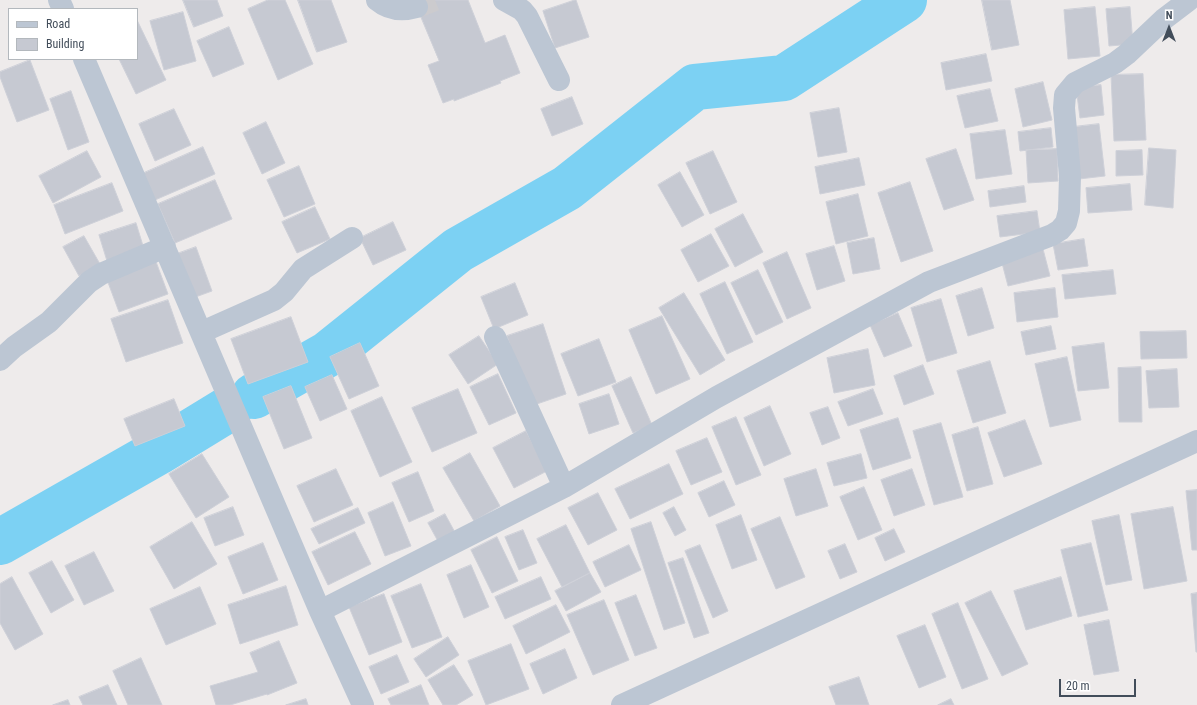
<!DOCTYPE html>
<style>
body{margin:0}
#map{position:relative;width:1197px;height:705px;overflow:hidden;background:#eeebeb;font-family:"Roboto Condensed",sans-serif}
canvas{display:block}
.legend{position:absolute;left:8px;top:8px;width:130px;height:52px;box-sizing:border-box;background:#fff;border:1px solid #b3b8bd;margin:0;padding:5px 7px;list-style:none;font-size:12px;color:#424d5a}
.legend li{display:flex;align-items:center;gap:8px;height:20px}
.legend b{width:20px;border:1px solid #b3b8bd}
.north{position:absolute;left:1149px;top:8px;width:40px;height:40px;-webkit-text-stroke:3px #fff;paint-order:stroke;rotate:0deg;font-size:11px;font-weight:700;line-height:16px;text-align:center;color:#424d5a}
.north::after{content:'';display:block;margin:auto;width:14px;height:18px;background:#424d5a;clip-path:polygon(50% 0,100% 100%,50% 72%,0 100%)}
.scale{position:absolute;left:1059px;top:679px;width:77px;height:18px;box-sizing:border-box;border:2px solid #424d5a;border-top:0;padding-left:5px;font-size:12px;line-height:14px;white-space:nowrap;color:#424d5a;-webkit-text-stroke:3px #fff;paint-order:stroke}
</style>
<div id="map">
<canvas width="1197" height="705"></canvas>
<ul class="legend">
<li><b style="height:5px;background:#bcc6d3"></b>Road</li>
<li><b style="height:11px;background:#c6c9d2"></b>Building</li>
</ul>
<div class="north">N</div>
<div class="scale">20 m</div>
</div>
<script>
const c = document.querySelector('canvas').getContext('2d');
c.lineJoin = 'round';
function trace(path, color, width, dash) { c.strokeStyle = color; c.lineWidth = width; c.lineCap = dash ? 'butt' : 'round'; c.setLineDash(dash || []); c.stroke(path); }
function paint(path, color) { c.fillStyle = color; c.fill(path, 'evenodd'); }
const river = new Path2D(`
 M254 396 328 354 458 250 567 188 695 87 784 78 904 0
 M0 542 158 452 230 408`);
const building = new Path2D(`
 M183 0H217L223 16 194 27Z
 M268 0H285L313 64 278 80 248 9Z
 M298 0H331L347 42 317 52Z
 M414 0H468L485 43 505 35 520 73 500 81 501 83 454 101V99L443 103 428 65 439 61Z
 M575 0H576L589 37 555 48 543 11Z
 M982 0H1010L1019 45 992 50Z
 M1095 7 1100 56 1068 59 1064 10Z
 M1130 7 1133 44 1109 46 1106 9Z
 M183 12 196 61 164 70 150 21Z
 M137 20 166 80 136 94 119 59H137Z
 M229 27 244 64 213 77 197 41Z
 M986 54 992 81 946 90 941 63Z
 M30 60 49 110 17 122 0 77V72Z
 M1143 74 1146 140 1114 141 1111 75Z
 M1043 82 1052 120 1023 127 1015 89Z
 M1101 85 1104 115 1080 118 1076 87Z
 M990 89 998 121 965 128 957 96Z
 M71 91 89 142 68 150 50 99Z
 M572 97 583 124 552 136 541 109Z
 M839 108 847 152 818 157 810 113Z
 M174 109 191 145 155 161 139 124Z
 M266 122 285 163 262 174 243 133Z
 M1099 124 1105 176 1079 179 1073 127Z
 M1051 128 1053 147 1020 151 1018 132Z
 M1005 130 1012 174 976 179 970 134Z
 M203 147 215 174 155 200 144 173Z
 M1149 148 1176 150 1173 208 1145 205Z
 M956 149 974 200 944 210 926 159Z
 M1057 149 1058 181 1028 183 1026 150Z
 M1142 150 1143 175 1116 176V151Z
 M87 151 101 177 53 203 39 176Z
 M713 151 737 202 710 214 686 163Z
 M859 158 865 185 820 194 815 167Z
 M299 166 315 204 284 217 267 180Z
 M680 172 704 215 682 227 658 185Z
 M215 180 232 219 175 243 158 204Z
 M910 182 933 251 901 262 878 193Z
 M112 183 123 211 65 234 54 205Z
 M1130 184 1132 210 1088 213 1086 188Z
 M1024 186 1026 202 990 207 988 191Z
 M858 194 868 236 836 244 826 202Z
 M315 207 330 239 297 253 282 222Z
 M1037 211 1040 232 1000 237 997 216Z
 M743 214 763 252 735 267 715 229Z
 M393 222 406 250 373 265 360 238Z
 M136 223 144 249 107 261 99 235Z
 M711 234 729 266 698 282 681 250Z
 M84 236 100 264 79 276 63 247Z
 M874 238 880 269 853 274 847 243Z
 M1084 239 1088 266 1058 270 1053 244Z
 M834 246 845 281 817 290 806 254Z
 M196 247 212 291 190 299 174 255Z
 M1043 249 1050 276 1008 286 1001 259Z
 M787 252 811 308 787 319 763 263Z
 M155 259 168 294 119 312 106 277Z
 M758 270 783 322 756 335 731 283Z
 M1113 270 1116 294 1065 299 1062 275Z
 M725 282 753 342 727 354 700 294Z
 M515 283 528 315 494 329 481 297Z
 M982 288 994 328 968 336 956 296Z
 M1055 288 1058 317 1017 322 1014 293Z
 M684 293 725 360 700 375 659 308Z
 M941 299 957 353 927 362 911 308Z
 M168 300 183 343 126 362 111 319Z
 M898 313 912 346 884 357 870 325Z
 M662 316 690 379 656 394 629 330Z
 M291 317 308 362 248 384 231 339Z
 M543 324 566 394 531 406 507 336Z
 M1051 326 1056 349 1026 355 1021 332Z
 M1186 331 1187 358 1141 359 1140 332Z
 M479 336 498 364 468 384 449 355Z
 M599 339 616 382 578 396 561 354Z
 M360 343 379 386 349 399 330 357Z
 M1104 343 1109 388 1078 391 1072 347Z
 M868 349 875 385 834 393 827 358Z
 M1067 357 1081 420 1050 427 1035 364Z
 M990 361 1006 413 973 423 957 371Z
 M923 365 934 394 904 405 894 376Z
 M1141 367 1142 422H1119L1118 368Z
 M1177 369 1179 407 1149 408 1146 371Z
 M498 374 516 413 489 425 470 387Z
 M332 375 347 409 320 421 305 387Z
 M631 377 652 425 633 433 612 386Z
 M291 386 312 438 284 449 263 397Z
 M458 389 477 433 432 452 412 408Z
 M873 389 883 414 848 426 838 402Z
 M609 394 619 424 589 434 579 404Z
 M382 397 412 462 380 477 351 411Z
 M174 399 185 426 135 446 124 419Z
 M770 406 791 454 764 466 744 418Z
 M828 407 840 438 822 445 810 413Z
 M736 417 761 475 736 485 712 427Z
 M898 418 911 458 873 470 860 430Z
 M1025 420 1042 464 1004 477 988 433Z
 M941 423 963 497 934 505 913 431Z
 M978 427 993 484 967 491 952 435Z
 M526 431 547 471 514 488 493 448Z
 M707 438 722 472 691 485 676 451Z
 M470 453 500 506 474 521 443 468Z
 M202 454 229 497 196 518 169 474Z
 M861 454 867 478 834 486 827 463Z
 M669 464 683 494 630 519 615 489Z
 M336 469 353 505 314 522 297 486Z
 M816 469 828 506 796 516 784 479Z
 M912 469 925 505 894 516 881 480Z
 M418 472 434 511 409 522 392 483Z
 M724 481 735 505 709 517 698 493Z
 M864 487 882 530 858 540 840 497Z
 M1197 490V550H1192L1186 491Z
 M598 493 617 530 588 545 568 508Z
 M393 502 411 546 385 556 368 513Z
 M233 507 244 535 215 546 204 518Z
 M674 507 686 530 675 536 663 513Z
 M1173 507 1187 581 1144 589 1131 514Z
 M358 508 365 523 319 544 311 529Z
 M445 514 457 536 440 545 428 523Z
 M741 515 757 560 732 569 716 525Z
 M1119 515 1132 580 1106 585 1092 521Z
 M780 517 805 577 776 589 751 529Z
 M192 522 217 564 174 589 150 547Z
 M651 522 685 623 664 630 631 529Z
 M566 525 590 573 562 587 537 539Z
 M894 529 905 552 885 561 875 538Z
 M523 530 537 563 519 570 505 537Z
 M355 532 371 564 328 585 312 552Z
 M497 537 518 581 492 593 471 550Z
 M263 543 278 580 243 594 228 557Z
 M1091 543 1108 610 1078 617 1061 550Z
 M845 544 857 572 840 579 828 551Z
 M629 545 641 570 605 587 593 562Z
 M700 545 728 611 713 618 685 551Z
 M94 552 114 591 84 605 65 566Z
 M683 558 709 633 694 638 668 563Z
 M52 561 74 600 51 613 29 573Z
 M471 565 489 607 464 618 447 575Z
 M590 573 601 592 566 611 555 591Z
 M12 577 43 634 15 650 0 623V584Z
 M541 577 551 599 505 619 495 597Z
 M1061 577 1072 616 1026 630 1014 591Z
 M421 584 442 637 412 648 391 596Z
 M286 586 298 625 240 644 228 605Z
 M200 587 216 624 166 645 150 609Z
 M991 591 1028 664 1002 676 965 603Z
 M1197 593V652H1196L1191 594Z
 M384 594 402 642 369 655 349 607Z
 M636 595 657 648 635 656 615 603Z
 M604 600 629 660 593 675 567 615Z
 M958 603 988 679 962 689 932 614Z
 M556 605 570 632 526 654 513 626Z
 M1109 620 1119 671 1094 675 1084 625Z
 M925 625 946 677 919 688 897 636Z
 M448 637 459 655 426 677 414 659Z
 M279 641 297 683 267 695V694L230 705H216L210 686 258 672 250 653Z
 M511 644 529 689 486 705 468 661Z
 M565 649 577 678 543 694 530 664Z
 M397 655 409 682 381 694 369 667Z
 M141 658 162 705H128L113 671Z
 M454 665 473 695 456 705H443L428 680Z
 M859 677 869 705H836L829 687Z
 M108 685 117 705H83L79 697Z
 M421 685 429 705H391L388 699Z
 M306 699 308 705H286Z
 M951 699 954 705H938Z
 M68 700 70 705H53Z`);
const minorTunnel = new Path2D(`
 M417 7 435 0`);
const minor = new Path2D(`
 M59 0 63 9
 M377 0C389 10 403 11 417 7
 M504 0 522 10 527 16 559 80
 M84 59 320 611 363 705
 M202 332 274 300 284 292 303 269 352 238
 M495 337 564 487
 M0 360 14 347 49 322 89 282 101 274 165 247
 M320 611 564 487 717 397 929 282 1052 235 1060 230 1066 223 1069 211 1070 176 1064 108 1065 95 1075 83 1115 63 1127 54 1164 19 1189 0
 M622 705 1197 441`);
trace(river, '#7cd1f3', 46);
paint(building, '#c6c9d2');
trace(building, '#ced0d8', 1);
trace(minorTunnel, '#cccbce', 22, [22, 11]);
trace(minor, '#bcc6d3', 22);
</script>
